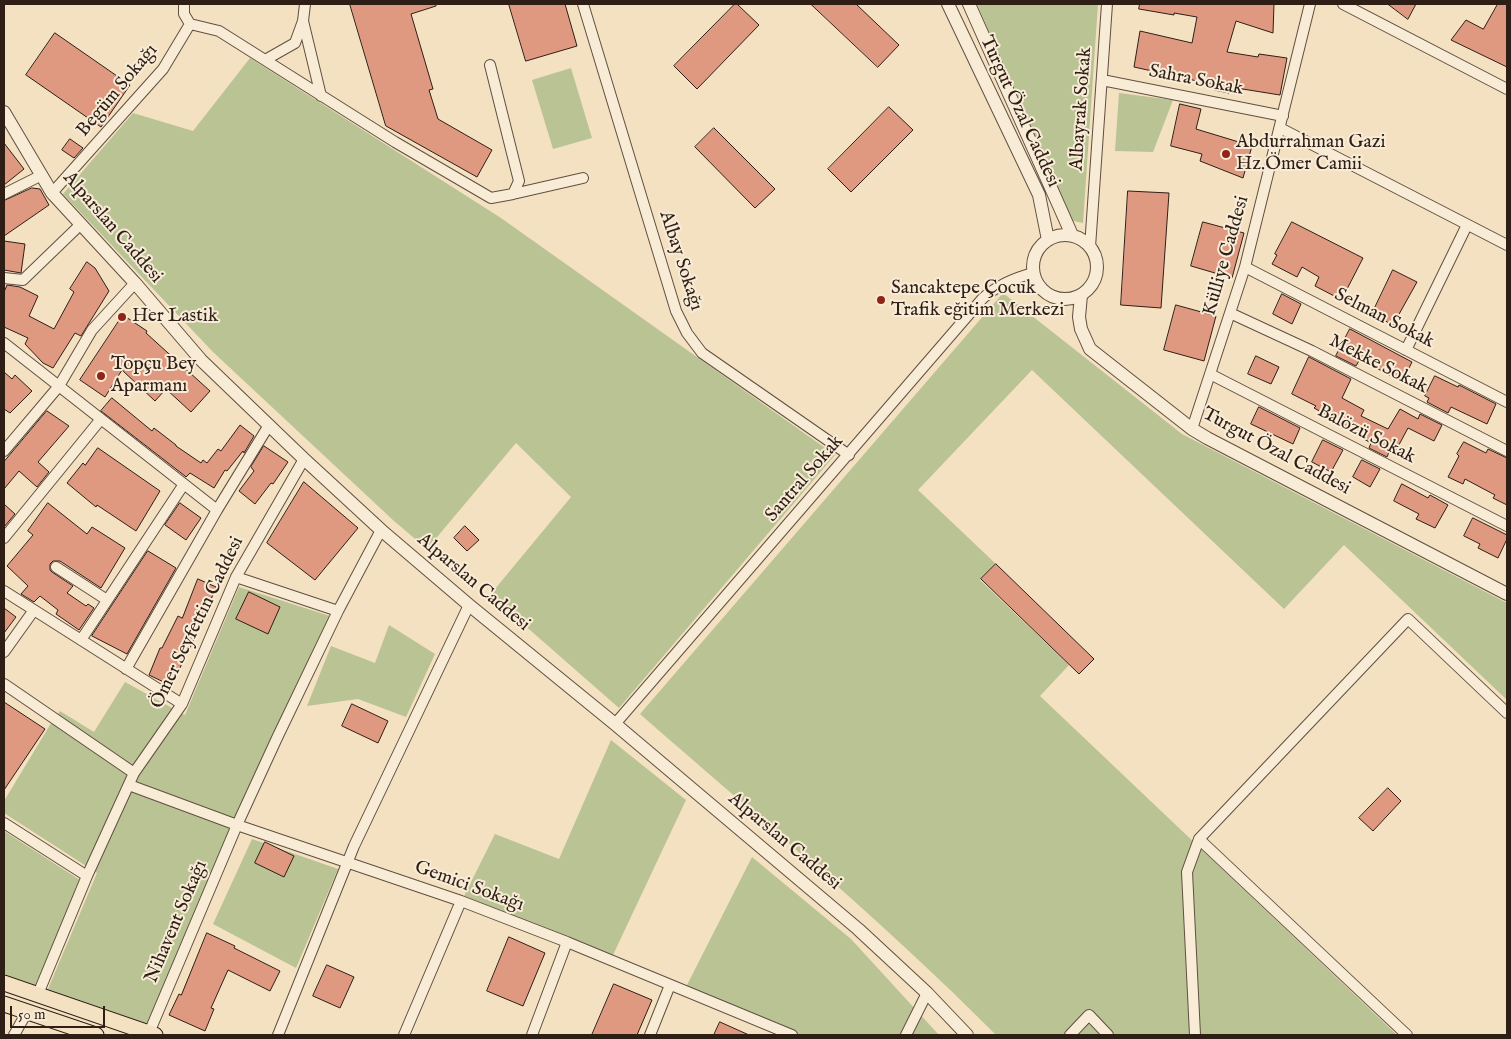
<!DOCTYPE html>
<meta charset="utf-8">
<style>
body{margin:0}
#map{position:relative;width:1511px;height:1039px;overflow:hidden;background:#f4e1c1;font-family:"IM FELL English",serif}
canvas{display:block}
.frame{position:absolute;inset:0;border:5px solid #2e1e16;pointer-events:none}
.scale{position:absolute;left:10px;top:1006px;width:95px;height:22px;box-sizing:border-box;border:2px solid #2e1e16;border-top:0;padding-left:6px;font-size:15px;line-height:18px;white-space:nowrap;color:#2e1e16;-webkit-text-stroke:4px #f8ecd7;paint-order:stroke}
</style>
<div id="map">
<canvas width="1511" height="1039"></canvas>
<div class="frame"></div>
<div class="scale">50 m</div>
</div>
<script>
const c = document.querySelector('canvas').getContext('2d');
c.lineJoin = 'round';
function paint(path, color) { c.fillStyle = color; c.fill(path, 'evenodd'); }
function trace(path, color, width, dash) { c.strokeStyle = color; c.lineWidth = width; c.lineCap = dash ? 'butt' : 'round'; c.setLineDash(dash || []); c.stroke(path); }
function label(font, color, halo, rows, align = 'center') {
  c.font = font + ' "IM FELL English",serif'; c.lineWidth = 4; c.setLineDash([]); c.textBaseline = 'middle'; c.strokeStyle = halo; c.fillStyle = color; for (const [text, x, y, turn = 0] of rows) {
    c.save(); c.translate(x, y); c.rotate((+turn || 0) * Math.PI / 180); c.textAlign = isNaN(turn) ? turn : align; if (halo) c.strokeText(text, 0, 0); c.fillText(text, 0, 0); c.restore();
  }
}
const green = new Path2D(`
 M977 4H1098L1083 223 1069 220Z
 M250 58 501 218 835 455 619 708 490 595 571 497 516 443 427 549 394 521 213 352 63 194 133 113 193 131Z
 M571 68 592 138 553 149 532 80Z
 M1119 93 1173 100 1153 152 1115 151Z
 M1003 293 1182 434 1507 603V700L1344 545 1284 609 1032 370 918 490 996 564 980 580 1069 665 1040 696 1397 1035H996C884 922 760 819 640 714Z
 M239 587 330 616 152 1025 48 989 97 873 4 813V801L50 725 60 711 94 732 125 682 185 715Z
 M389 625 435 654 406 717 358 699 307 706 331 646 375 663Z
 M611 740 686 800 613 955 464 896 495 834 559 859Z
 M4 831 80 880 36 985 4 974Z
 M252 839 338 869 296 968 213 924Z
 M752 857 851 939 939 1035H782L785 1026 686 987Z`);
const building = new Path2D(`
 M350 4H436V6L411 14 433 89 429 90 438 119 492 150 477 177 386 126Z
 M509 4H565L577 46 526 61Z
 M735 4H737L759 25 697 89 674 66Z
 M811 4H856L899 45 878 67Z
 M1140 4H1274L1273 33 1236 21 1227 52 1258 57 1259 54 1287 58 1280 95 1230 87 1229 93 1214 90 1215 85 1134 67 1140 31 1192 43 1197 17 1174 13V15L1139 9Z
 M1388 4H1416L1408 19Z
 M1498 4H1507V67L1451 40 1466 20 1483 29Z
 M55 33 130 85 101 127 26 75Z
 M1180 104 1201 109 1196 129 1252 146 1243 178 1200 161 1202 154 1171 146Z
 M889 107 913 130 851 192 828 169Z
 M714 128 775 189 755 208 695 147Z
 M70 139 83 148 74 158 62 150Z
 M4 143 24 169 4 185Z
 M32 188 40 189 49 205 4 236V201Z
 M1128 191 1169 193 1161 308 1121 305Z
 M1203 222 1244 233 1232 278 1191 266Z
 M1292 222 1363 258 1346 291 1345 290 1340 299 1315 286 1319 277 1302 267 1297 277 1272 264 1277 255 1275 254Z
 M4 241 25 244 21 273 4 270Z
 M87 262 95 268 109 291 81 336 75 333 53 368 43 363 25 344 28 338 4 327V292L7 285 20 287 38 296 29 316 54 329 74 292 70 289Z
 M1393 270 1417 282 1393 325 1372 314Z
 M1282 294 1301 304 1292 324 1273 314Z
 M1176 305 1216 316 1204 361 1164 350Z
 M123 315 147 331 146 333 210 391 191 412 166 389 155 401 122 370 105 397 80 380Z
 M1350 329 1412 362 1402 382 1360 359 1356 366 1336 356Z
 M1256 356 1279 367 1271 384 1248 374Z
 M1309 357 1351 379 1342 398 1364 410 1361 416 1388 429 1400 409 1418 419 1420 414 1442 425 1434 441 1408 428 1394 454 1389 452 1387 457 1369 448 1371 443 1355 434 1357 431 1314 408 1316 406 1292 394Z
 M4 372 12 379 15 375 32 391 10 413 4 409Z
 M1435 376 1458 387 1459 385 1496 404 1487 424 1451 407 1448 413 1427 402 1429 398 1425 396Z
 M112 398 152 431 154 428 176 445V446L201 463 203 460 207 463 218 449 221 451 240 425 254 436 244 453 243 451 227 471 225 470 214 488 190 473 186 477 185 476 101 411Z
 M1259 407 1300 428 1293 444 1251 424Z
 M47 411 69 426 38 462 49 472 37 487 19 471 4 489V462Z
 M1323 440 1343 450 1331 472 1312 462Z
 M1464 442 1486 453 1488 449 1507 458V505L1493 498 1495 495 1465 479 1463 484 1448 477 1459 456 1457 454Z
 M264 446 288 462 273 484 271 483 255 504 239 491 254 471 251 467Z
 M98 448 160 491 136 531 97 505 96 507 67 483 83 463 85 465Z
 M1362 460 1380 469 1370 487 1353 477Z
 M304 482 358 528 315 580 267 543Z
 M1402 484 1428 498 1430 495 1448 505 1435 528 1416 519 1419 514 1394 501Z
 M48 503 87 534 92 527 125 548 101 588 60 561H53L50 564V570L52 572 73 586 67 593 86 606 88 604 94 608 79 630 56 614 58 610 40 596 34 602 21 594 28 586 7 566 33 535 28 531Z
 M180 503 201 518 186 540 165 525Z
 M4 504 15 514 4 527Z
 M1473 518 1507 535V539L1498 558 1478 548 1480 544 1464 536Z
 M465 526 479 540 467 551 454 538Z
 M148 551 176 568 127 654 92 636Z
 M996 564 1094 659 1079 674 981 579Z
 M198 579 216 587 200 627 188 652H187L172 686 149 675 160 648H162L178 616 182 618Z
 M249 592 280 607 268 634 236 619Z
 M4 608 16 617 4 633Z
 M4 702 45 729 4 790Z
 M352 704 388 721 378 743 342 726Z
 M1388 788 1401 801 1373 831 1359 818Z
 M265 842 294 856 284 877 255 863Z
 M207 933 235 946 234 948 280 971 270 991 228 970 211 1008 214 1009 205 1031 169 1015 179 994 181 995Z
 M509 937 545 953 523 1006 487 991Z
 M327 965 354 977 340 1008 313 996Z
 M614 984 652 1000 637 1035H592Z
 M720 1022 749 1035H714Z`);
const minor = new Path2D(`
 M583 4 676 311 687 333 702 353 849 455
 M1343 4 1507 89
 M303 21 305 4
 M190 24 219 31 395 142 491 198 513 194 519 181 490 65
 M265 60 295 43 303 21 321 96
 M1102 80 1283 116
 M1280 128 1507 245
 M52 193 163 69 190 24 184 14V4
 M4 194 42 175
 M513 194 583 178
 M1090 247 1107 4
 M1245 267 1507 402
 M4 278 23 280 80 225
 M1230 313 1312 351 1507 451
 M4 343 217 510 269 425
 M1406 350 1467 225
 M1210 374 1507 526
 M1192 429 1245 267 1310 4
 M4 451 59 386 92 330 135 283
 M4 538 101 419
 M56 567 107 600
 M236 577 338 611 381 530
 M4 591 182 704
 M81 640 184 484
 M4 652 34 610
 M126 669 217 510
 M4 684 134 773
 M615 724 983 298C998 285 1014 278 1033 273
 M129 785 237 825 461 901 567 942 792 1035
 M4 823 87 876
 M1199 839 1407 1035
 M38 994 87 876 134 773 182 704 236 577 304 459
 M149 1033 237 825 277 738 338 611
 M14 1035 27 1012
 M278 1035 354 846 469 605
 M404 1035 461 901
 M532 1035 567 942
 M650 1035 670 985
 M906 1035 927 993
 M1070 1035 1089 1015 1108 1035
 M1195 1035 1187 872 1199 839 1408 619 1507 713`);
const tertiary = new Path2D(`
 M948 4 1039 195 1048 240
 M969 4 1072 235
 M4 112 52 193 135 283 201 360 304 459 381 530 469 605 615 724 858 929 927 993 967 1035
 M1033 267a32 32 0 1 1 64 0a32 32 0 1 1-64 0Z
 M1081 295 1079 317 1081 329 1090 349 1192 429 1207 438 1507 594`);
const primary = new Path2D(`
 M4 983 155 1035
 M4 1004 96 1035`);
const markers = [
 [1226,154,5,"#8f2418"],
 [881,300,5,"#8f2418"],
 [122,317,5,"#8f2418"],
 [101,376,5,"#8f2418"]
];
const streetNames = [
 ["Sahra Sokak",1196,81,11],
 ["Begüm Sokağı",118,91,-50],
 ["Albayrak Sokak",1082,109,-86],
 ["Turgut Özal Caddesi",1019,112,65],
 ["Alparslan Caddesi",112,228,49],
 ["Külliye Caddesi",1227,256,-74],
 ["Albay Sokağı",680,261,72],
 ["Selman Sokak",1384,319,27],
 ["Mekke Sokak",1378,365,27],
 ["Balözü Sokak",1366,435,27],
 ["Turgut Özal Caddesi",1276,452,28],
 ["Santral Sokak",805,479,-49],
 ["Alparslan Caddesi",473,583,40],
 ["Ömer Seyfettin Caddesi",198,623,-64],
 ["Alparslan Caddesi",784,842,40],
 ["Gemici Sokağı",469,887,20],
 ["Nihavent Sokağı",177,922,-67]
];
const poiNames = [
 ["Abdurrahman Gazi",1236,143],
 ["Hz.Ömer Camii",1236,165],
 ["Sancaktepe Çocuk",891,289],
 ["Trafik eğitim Merkezi",891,311],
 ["Her Lastik",132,317],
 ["Topçu Bey",111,365],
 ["Aparmanı",111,387]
];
paint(green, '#bac394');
paint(building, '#e09981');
trace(building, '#2e1e16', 1);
trace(minor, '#604f41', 12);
trace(tertiary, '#604f41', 14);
trace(primary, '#2e1e16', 17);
trace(minor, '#f8ecd7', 10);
trace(tertiary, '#f8ecd7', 12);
trace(primary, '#f4e1c1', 15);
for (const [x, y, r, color] of markers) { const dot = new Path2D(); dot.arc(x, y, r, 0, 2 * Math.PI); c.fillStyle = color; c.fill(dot); trace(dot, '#f8ecd7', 2); }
label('19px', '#2e1e16', '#f8ecd7', streetNames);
label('19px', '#2e1e16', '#f8ecd7', poiNames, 'left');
</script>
